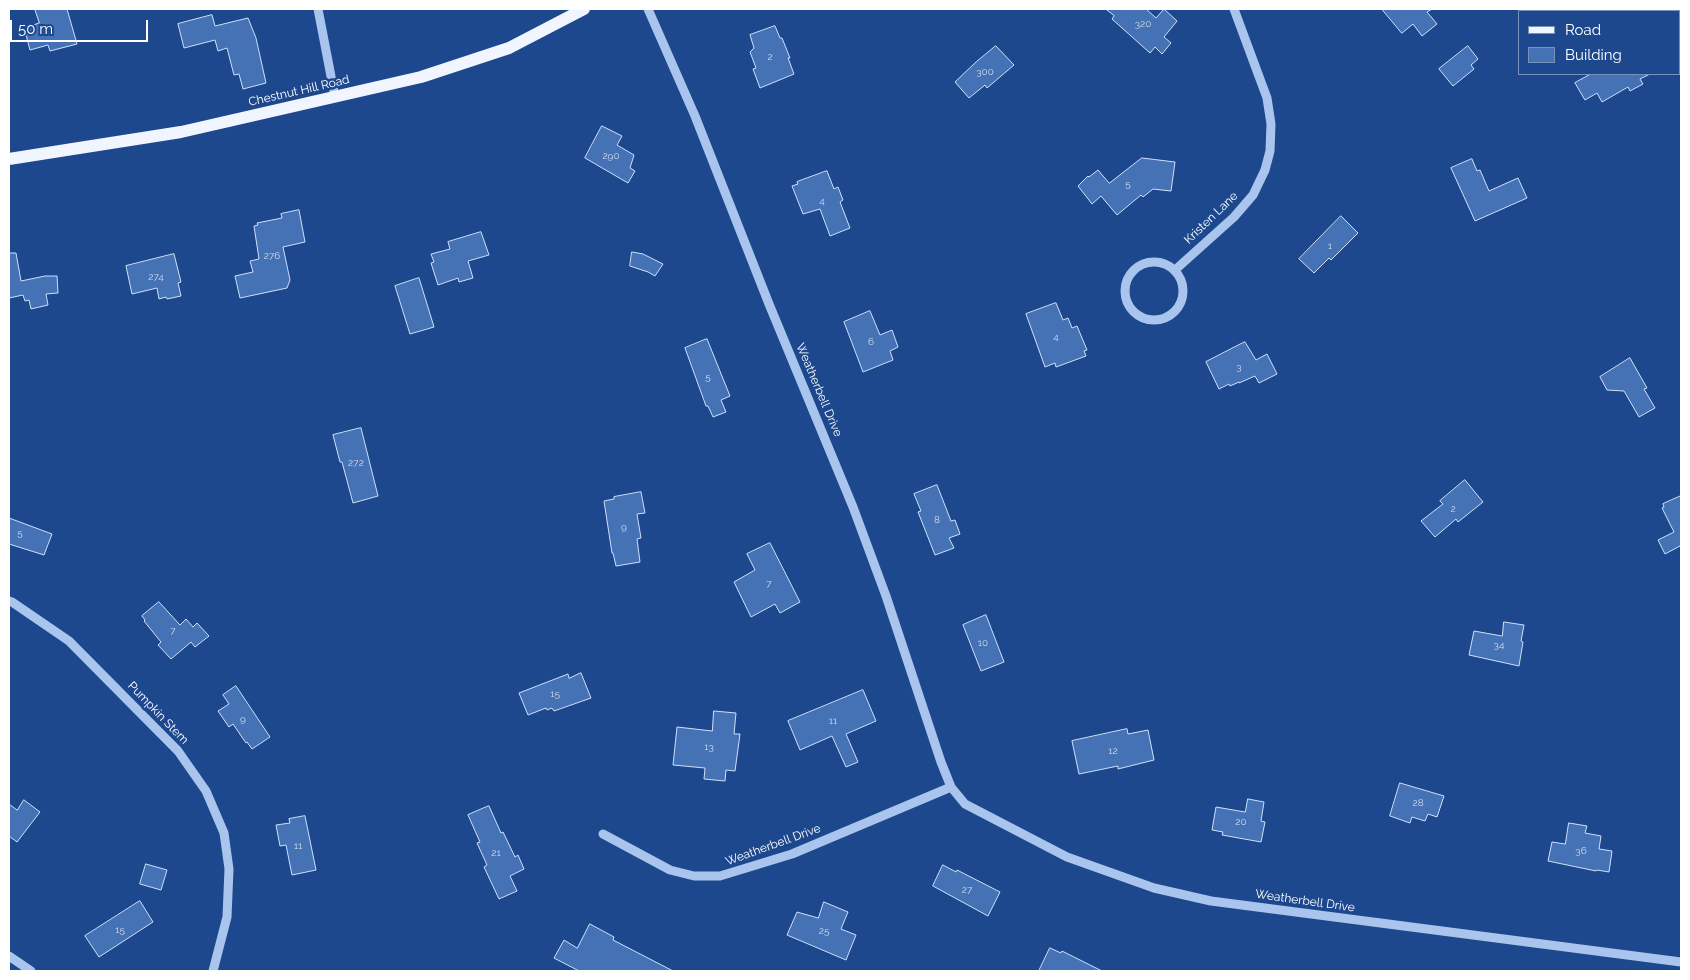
<!DOCTYPE html>
<style>
body{margin:0}
#map{position:relative;width:1690px;height:980px;overflow:hidden;background:#1d488e;font-family:Raleway,sans-serif}
canvas{display:block}
.frame{position:absolute;inset:0;border:10px solid #fff;pointer-events:none}
.legend{position:absolute;left:1518px;top:10px;width:162px;height:65px;box-sizing:border-box;background:#1d488e;border:1px solid #7791bb;margin:0;padding:6px 9px;list-style:none;font-size:15px;color:#fff}
.legend li{display:flex;align-items:center;gap:10px;height:25px}
.legend b{width:25px;border:1px solid #7791bb}
.scale{position:absolute;left:10px;top:20px;width:138px;height:22px;box-sizing:border-box;border:2px solid #fff;border-top:0;padding-left:6px;font-size:15px;line-height:18px;white-space:nowrap;color:#fff;-webkit-text-stroke:4px #1d488e;paint-order:stroke}
</style>
<div id="map">
<canvas width="1690" height="980"></canvas>
<div class="frame"></div>
<ul class="legend">
<li><b style="height:6px;background:#f1f5ff"></b>Road</li>
<li><b style="height:14px;background:#4571b5"></b>Building</li>
</ul>
<div class="scale">50 m</div>
</div>
<script>
const c = document.querySelector('canvas').getContext('2d');
c.lineJoin = 'round';
function paint(path, color) { c.fillStyle = color; c.fill(path, 'evenodd'); }
function trace(path, color, width, dash) { c.strokeStyle = color; c.lineWidth = width; c.lineCap = dash ? 'butt' : 'round'; c.setLineDash(dash || []); c.stroke(path); }
function label(font, color, halo, rows, align = 'center') {
  c.font = font + ' Raleway,sans-serif'; c.lineWidth = 5; c.setLineDash([]); c.textBaseline = 'middle'; c.strokeStyle = halo; c.fillStyle = color; for (const [text, x, y, turn = 0] of rows) {
    c.save(); c.translate(x, y); c.rotate((+turn || 0) * Math.PI / 180); c.textAlign = isNaN(turn) ? turn : align; if (halo) c.strokeText(text, 0, 0); c.fillText(text, 0, 0); c.restore();
  }
}
const building = new Path2D(`
 M35 9H67L77 44 50 51 48 45 30 50 26 35 30 34 28 27 39 23Z
 M1106 9H1146L1156 18 1164 9 1177 21 1164 37 1171 43 1162 54 1155 47 1150 53 1112 19 1114 16Z
 M1382 9H1432L1427 12 1437 24 1422 36 1413 24 1402 33Z
 M212 15 215 26 248 18 256 38 266 83 243 89 239 74 234 75 227 48 218 51 215 40 184 48 178 24Z
 M775 26 780 38H782L790 58H788L794 74 760 88 753 69 756 68 750 52 754 48 750 35Z
 M996 46 1014 65 987 88 985 85 969 98 955 82 976 62Z
 M1468 46 1478 59 1471 65 1474 69 1453 86 1439 69Z
 M1591 74H1650L1640 79 1643 84 1630 91 1628 87 1602 102 1597 93 1585 100 1575 83Z
 M602 126 622 136 617 145 634 155 630 168 635 171 628 183 585 158Z
 M1142 158 1175 162 1171 191 1153 189 1143 197 1141 195 1117 215 1101 196 1092 204 1078 186 1088 176 1089 177 1098 170 1109 183Z
 M1472 159 1477 171 1480 170 1489 191 1518 178 1527 198 1475 221 1451 168Z
 M827 171 834 189 838 187 843 200 840 202 850 228 830 236 820 209 803 214 792 186 798 184 797 182Z
 M299 210 305 242 283 247 290 280 287 288 240 298 235 276 253 272 250 261 259 259 254 226 258 225 257 223 282 218 281 214Z
 M1341 216 1358 233 1331 260 1329 258 1314 273 1299 259Z
 M481 232 489 255 468 261 473 278 459 282 458 278 438 285 431 263 434 262 431 254 450 249 448 242Z
 M632 252 643 254 663 264 655 276 648 272 630 266Z
 M9 253H16L21 281 45 276H57L58 293 46 294 48 305 31 309 29 300 25 301 23 295 9 298Z
 M174 254 181 282 178 283 181 296 167 299 166 297 159 299 157 288 132 294 126 266Z
 M419 278 434 327 410 334 395 286Z
 M1056 303 1063 320 1068 318 1072 328 1077 326 1087 350 1084 351 1086 356 1056 367 1055 363 1045 367 1026 314Z
 M870 311 880 335 892 330 898 347 890 351 893 360 863 372 844 322Z
 M707 339 730 396 721 400 726 412 713 417 708 406H706L685 348Z
 M1245 342 1256 360 1267 354 1277 374 1259 383 1255 376 1239 383V382L1230 386 1229 384 1219 389 1206 362Z
 M1630 358 1647 388 1644 389 1655 408 1639 417 1624 391 1607 390 1600 377Z
 M361 428 378 496 353 503 342 462H340L333 435Z
 M1465 480 1483 502 1458 522 1456 519 1435 537 1421 521 1443 504 1440 501Z
 M937 485 951 521 955 520 960 534 949 538 954 548 935 555 918 512 921 511 914 494Z
 M641 492 645 513 637 514 641 538 637 539 640 562 616 566 613 553H612L604 501 614 499V497Z
 M1681 496V548L1680 546 1665 554 1658 540 1674 532 1662 508 1664 507 1663 504Z
 M9 518 52 534 44 555 9 544Z
 M770 543 800 602 780 613 775 604 751 617 734 582 755 570 747 554Z
 M159 602 180 625 186 619 193 627 197 623 209 636 195 647 191 642 171 659 158 645 161 642 144 621 145 620 142 616Z
 M986 615 1004 662 981 671 963 625Z
 M1504 622 1524 625 1521 641 1523 642 1519 666 1469 655 1474 631 1502 636Z
 M581 673 591 698 554 711 552 708 547 710 546 708 528 715 519 693 568 674 569 678Z
 M236 686 270 737 252 749 247 742 246 743 233 724 229 727 218 711 229 704 223 695Z
 M863 690 876 721 846 734 858 762 846 767 832 736 800 750 788 721Z
 M714 711 736 713 734 734H740L735 771 726 770 725 781 704 779 705 768 673 765 677 727 712 731Z
 M1127 729 1128 734 1148 730 1154 760 1118 769V766L1079 774 1072 741Z
 M1400 783 1444 796 1437 817 1428 814 1425 821 1412 817 1410 823 1390 816Z
 M1248 799 1264 802 1261 821 1265 822 1261 842 1222 835 1223 832 1212 830 1216 807 1245 812Z
 M24 800 40 812 17 842 9 836V804L17 810Z
 M489 806 501 833 503 832 515 857 518 855 524 869 510 876 517 891 499 899 484 867 487 865 477 843 480 842 468 815Z
 M305 816 316 870 292 875 286 845 280 846 276 825 290 823 289 819Z
 M1569 823 1587 826 1585 833 1601 836 1599 849 1612 851 1609 872 1597 870 1596 871 1548 861 1552 842 1565 844Z
 M146 864 167 870 161 890 140 884Z
 M943 865 956 872 957 870 1000 892 988 916 933 886Z
 M140 901 153 922 99 957 85 936Z
 M824 902 848 912 841 929 856 935 846 960 787 935 797 912 818 918Z
 M590 924 614 937 613 940 673 971H579L554 958 564 940 577 948Z
 M1050 948 1061 953 1062 951 1102 971H1039Z`);
const minor = new Path2D(`
 M318 9 335 97
 M648 9 695 116 769 304 853 507 886 596 941 762 951 787
 M1125 291a29 29 0 1 1 58 0a29 29 0 1 1-58 0Z
 M1175 270 1234 217 1253 195 1265 170 1270 151 1271 124 1267 98 1234 9
 M9 601 12 602 69 641 178 751 206 791 224 833 229 869 227 917 213 971
 M603 834 670 870 694 876H720L792 854 951 787 965 804 1067 857 1154 888 1211 901 1681 962
 M9 956 31 971`);
const major = new Path2D(`
 M9 159 181 132 421 77 509 48 584 9`);
const numberNames = [
 ["320",1143,24],
 ["2",770,57],
 ["300",985,72],
 ["290",611,156],
 ["5",1128,184],
 ["4",822,201],
 ["1",1330,246],
 ["276",272,256],
 ["274",156,277],
 ["4",1056,337],
 ["6",871,342],
 ["3",1239,367],
 ["5",708,377],
 ["272",356,463],
 ["2",1453,509],
 ["8",937,520],
 ["9",624,527],
 ["5",20,533],
 ["7",769,584],
 ["7",173,631],
 ["10",983,643],
 ["34",1499,645],
 ["15",555,694],
 ["9",243,719],
 ["11",833,721],
 ["13",709,747],
 ["12",1113,751],
 ["28",1418,803],
 ["20",1241,822],
 ["11",298,846],
 ["36",1581,851],
 ["21",496,853],
 ["27",967,890],
 ["15",120,930],
 ["25",824,931]
];
const streetNames = [
 ["Chestnut Hill Road",299,91,-13],
 ["Kristen Lane",1211,218,-44],
 ["Weatherbell Drive",819,390,67],
 ["Pumpkin Stem",158,713,46],
 ["Weatherbell Drive",773,845,-20],
 ["Weatherbell Drive",1305,901,8]
];
paint(building, '#4571b5');
trace(building, '#d0e0f9', 1);
trace(minor, '#aac5ed', 9);
trace(major, '#f1f5ff', 12);
label('10px', '#d0dcec', null, numberNames);
label('12px', '#fff', '#1d488e', streetNames);
</script>
